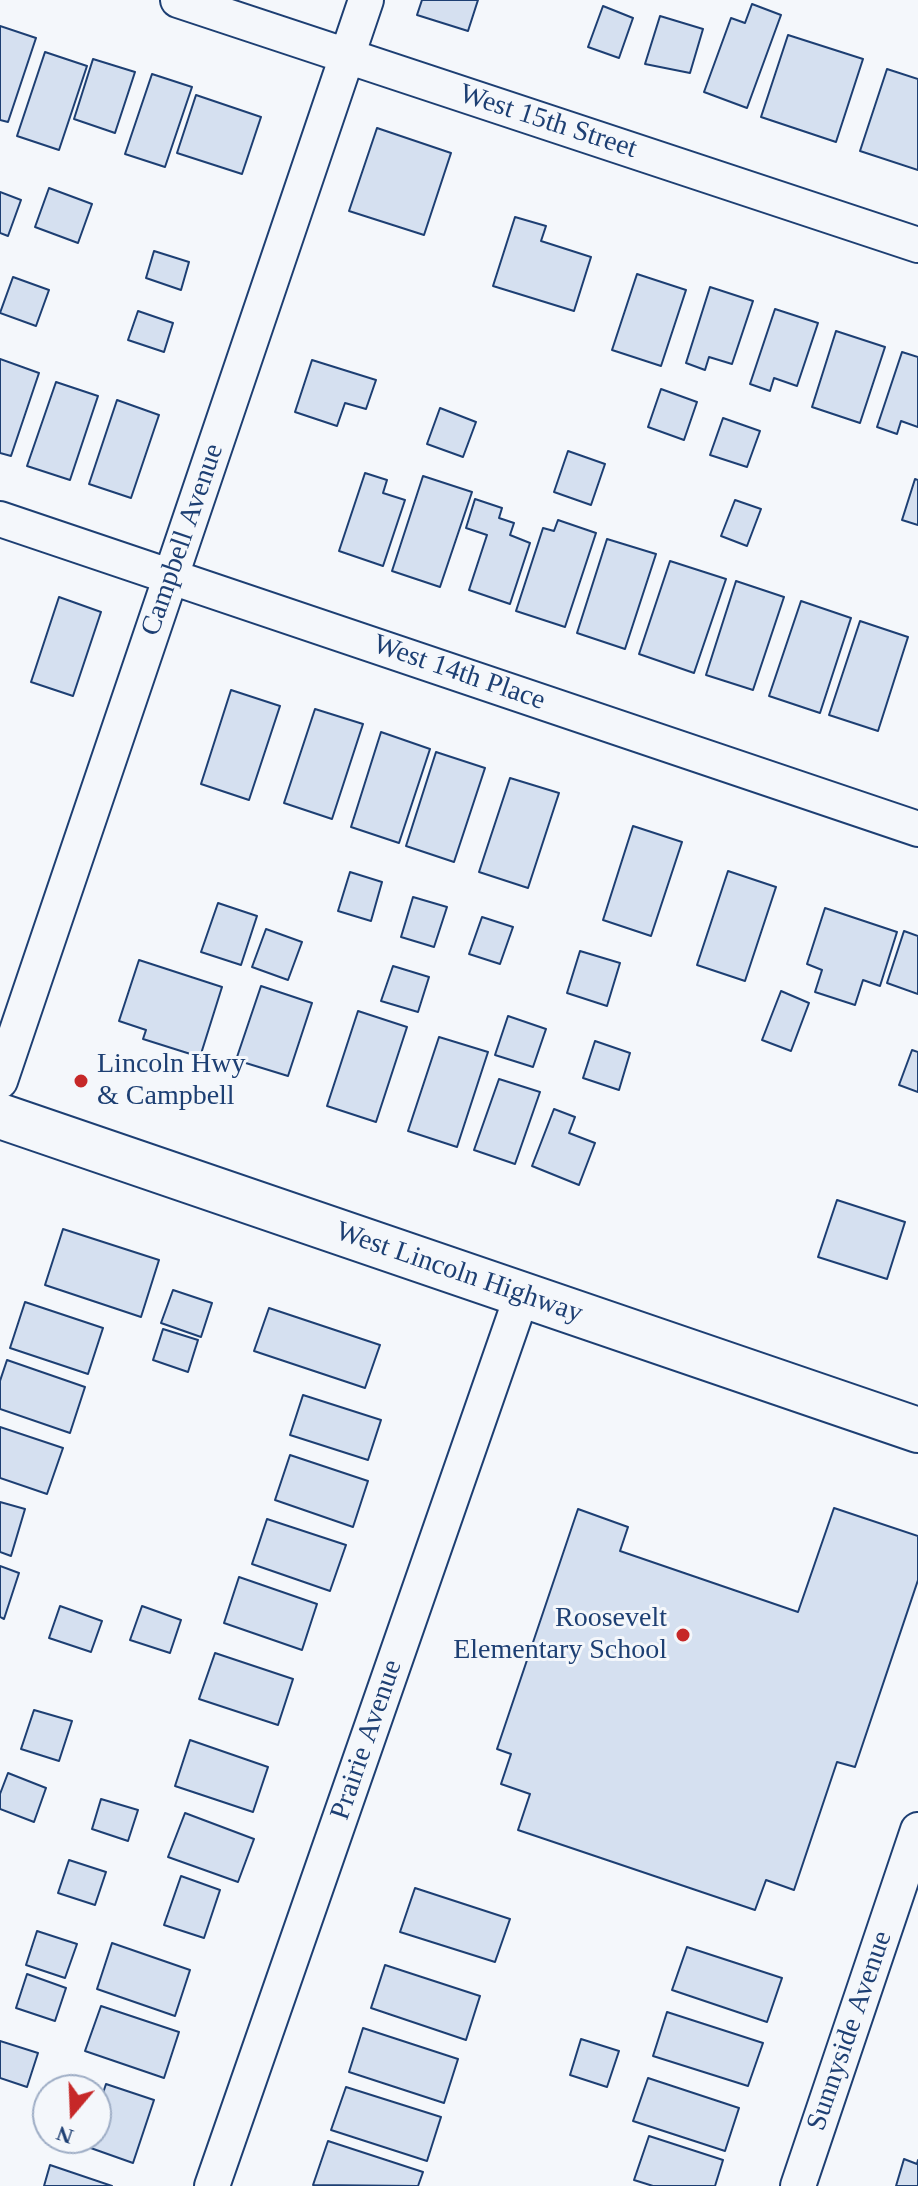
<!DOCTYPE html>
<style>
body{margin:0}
#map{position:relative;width:918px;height:2186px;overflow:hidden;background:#f4f7fb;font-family:"Times New Roman",serif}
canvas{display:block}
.north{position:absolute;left:32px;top:2074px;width:80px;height:80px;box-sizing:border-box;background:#f4f7fb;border:2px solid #9eadc5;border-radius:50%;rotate:199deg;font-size:22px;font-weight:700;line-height:32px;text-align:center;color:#1d3f73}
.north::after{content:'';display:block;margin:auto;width:28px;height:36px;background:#c62828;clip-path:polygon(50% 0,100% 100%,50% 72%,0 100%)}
</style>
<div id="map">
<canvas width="918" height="2186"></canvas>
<div class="north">N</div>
</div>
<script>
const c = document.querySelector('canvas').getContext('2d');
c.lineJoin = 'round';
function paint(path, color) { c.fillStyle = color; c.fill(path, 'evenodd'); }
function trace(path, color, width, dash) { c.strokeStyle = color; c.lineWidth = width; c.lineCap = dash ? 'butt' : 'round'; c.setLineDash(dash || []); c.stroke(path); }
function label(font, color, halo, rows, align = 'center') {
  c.font = font + ' "Times New Roman",serif'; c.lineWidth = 6; c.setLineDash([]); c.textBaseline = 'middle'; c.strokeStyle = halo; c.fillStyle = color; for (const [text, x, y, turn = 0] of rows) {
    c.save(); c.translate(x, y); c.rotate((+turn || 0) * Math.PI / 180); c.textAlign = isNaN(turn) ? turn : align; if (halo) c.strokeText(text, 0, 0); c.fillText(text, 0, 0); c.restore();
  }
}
const building = new Path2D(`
 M422 0H478L468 31 417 15Z
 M752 4 781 15 747 108 704 92 731 18 745 23Z
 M603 6 633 18 619 58 588 47Z
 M660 16 703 29 690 73 645 64Z
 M0 26 36 38 8 122 0 120Z
 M788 35 863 59 836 142 761 117Z
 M45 52 87 66 59 150 17 136Z
 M93 59 135 72 115 133 74 119Z
 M887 69 918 79V170L860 151Z
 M152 74 192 87 165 167 125 154Z
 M196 95 261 117 242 174 177 153Z
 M377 128 451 153 424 235 349 211Z
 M49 188 92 204 78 243 35 227Z
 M0 192 21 200 8 236 0 233Z
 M515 217 546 226 541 241 591 257 574 311 493 286Z
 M154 251 189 262 181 290 146 278Z
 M637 274 686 290 661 366 612 350Z
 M13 277 49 290 36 326 0 313Z
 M710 287 753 301 732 364 709 357 705 370 686 363Z
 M775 309 818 323 797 386 774 378 770 391 750 384Z
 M138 311 173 323 164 352 128 340Z
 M836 331 885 347 860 423 812 407Z
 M902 352 918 357V427L901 421 897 434 877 427Z
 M0 359 39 373 11 456 0 453Z
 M312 360 376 380 366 409 345 403 337 426 295 412Z
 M56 382 98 396 70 480 27 466Z
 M661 389 697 402 684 440 648 427Z
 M117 400 159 415 131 498 89 484Z
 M440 408 476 422 463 457 427 444Z
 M723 418 760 431 747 467 710 455Z
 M568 451 605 464 591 505 554 492Z
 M365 473 387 480 383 493 405 500 383 566 339 551Z
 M423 476 472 492 440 587 392 571Z
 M915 479 918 480V525L902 520Z
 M475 499 502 508 499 518 514 523 510 535 530 543 510 604 469 590 487 535 466 528Z
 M735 500 761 509 747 546 721 536Z
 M558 520 596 533 565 627 516 611 543 528 554 531Z
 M607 539 656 554 625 649 577 633Z
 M670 561 726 579 694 673 639 654Z
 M736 581 784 597 753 690 706 675Z
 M59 597 101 612 73 696 31 682Z
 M801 601 851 618 820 713 769 696Z
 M860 621 908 637 878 731 829 715Z
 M231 690 280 706 249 800 201 784Z
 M315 709 363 724 332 819 284 803Z
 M381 732 430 749 399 843 351 827Z
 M436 752 485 768 454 862 406 846Z
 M510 778 559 793 528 888 479 872Z
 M633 826 682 842 651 936 603 920Z
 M728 871 776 887 745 981 697 965Z
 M350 872 382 882 371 921 338 911Z
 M413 897 447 907 434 947 401 937Z
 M218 903 257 916 241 965 201 952Z
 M825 908 897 932 880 986 863 980 855 1005 815 992 822 970 807 964Z
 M482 917 513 927 500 964 469 954Z
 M266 929 302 942 288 980 252 967Z
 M904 931 918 936V994L887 983Z
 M580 951 620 963 607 1006 567 993Z
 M139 960 222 987 200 1057 143 1039 146 1030 119 1021Z
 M393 966 429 977 418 1012 381 1001Z
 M261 986 312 1003 288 1076 236 1060Z
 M781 991 809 1003 791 1051 762 1040Z
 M358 1011 407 1027 376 1122 327 1106Z
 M508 1016 546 1029 533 1067 495 1055Z
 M439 1037 488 1052 457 1147 408 1131Z
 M595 1041 630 1053 619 1090 583 1078Z
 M912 1050 918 1052V1092L899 1085Z
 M499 1079 540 1092 515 1164 474 1150Z
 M554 1109 575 1117 569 1133 595 1143 579 1185 532 1166Z
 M837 1200 905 1222 887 1279 818 1257Z
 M63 1229 159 1260 141 1317 45 1285Z
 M173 1290 212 1303 201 1337 161 1323Z
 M25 1302 103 1328 88 1374 10 1348Z
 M269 1308 380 1345 365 1388 254 1351Z
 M163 1329 198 1340 188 1372 153 1360Z
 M7 1360 85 1387 70 1433 0 1409V1381Z
 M303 1395 381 1420 368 1460 290 1435Z
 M0 1427 63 1448 47 1494 0 1478Z
 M290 1455 368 1481 353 1527 275 1500Z
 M0 1502 25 1509 11 1556 0 1552Z
 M834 1508 918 1536V1580L855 1767 837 1762 794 1890 766 1880 755 1910 518 1830 530 1794 501 1784 511 1754 497 1749 578 1509 628 1527 620 1551 798 1612Z
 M267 1519 346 1545 330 1591 252 1564Z
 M0 1566 19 1573 4 1619 0 1617Z
 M239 1577 317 1604 302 1650 224 1623Z
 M60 1606 102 1621 91 1652 49 1638Z
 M142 1606 181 1620 170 1653 130 1640Z
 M215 1653 293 1679 278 1725 199 1699Z
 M34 1710 72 1721 59 1761 21 1749Z
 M190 1740 268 1767 253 1812 175 1786Z
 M8 1773 46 1788 34 1822 0 1809V1794Z
 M101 1799 138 1810 128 1841 92 1829Z
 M185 1813 254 1839 238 1882 168 1857Z
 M69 1860 106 1872 95 1905 58 1893Z
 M181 1876 220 1890 204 1938 164 1925Z
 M415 1888 510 1919 495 1962 400 1932Z
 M37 1931 77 1944 65 1978 26 1965Z
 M112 1943 190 1970 175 2016 97 1989Z
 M687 1947 782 1978 767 2022 672 1990Z
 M385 1965 480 1996 466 2040 371 2008Z
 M27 1974 66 1988 55 2021 16 2008Z
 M101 2006 179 2032 164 2078 85 2051Z
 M667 2012 763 2043 748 2086 653 2056Z
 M363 2028 458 2059 444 2103 349 2072Z
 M581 2039 619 2051 607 2087 570 2075Z
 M0 2041 38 2053 27 2087 0 2078Z
 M648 2078 739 2108 725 2151 633 2121Z
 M106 2084 154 2100 133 2163 85 2146 88 2138H96V2114Z
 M346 2087 441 2117 427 2161 331 2130Z
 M649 2136 723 2160 715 2186H653L634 2180Z
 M328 2141 423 2172 418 2186 313 2185Z
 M904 2159 917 2164 918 2160V2186H896Z
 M50 2165 112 2186H44Z`);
const minor = new Path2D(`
 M178 0 918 245
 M0 519 918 829
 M0 1081 366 0
 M212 2186 522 1295
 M798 2186 918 1830`);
const primary = new Path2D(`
 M0 1116 918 1430`);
const markers = [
 [81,1081,8,"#c62828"],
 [683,1635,8,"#c62828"]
];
const streetNames = [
 ["West 15th Street",548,122,18],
 ["Campbell Avenue",183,540,-71],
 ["West 14th Place",459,673,19],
 ["West Lincoln Highway",459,1273,19],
 ["Prairie Avenue",367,1740,-71],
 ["Sunnyside Avenue",850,2031,-71]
];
const poiNames = [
 ["Lincoln Hwy",97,1065],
 ["& Campbell",97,1097],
 ["Roosevelt",667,1619,"right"],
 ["Elementary School",667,1651,"right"]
];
paint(building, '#d5e0f0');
trace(building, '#1d3f73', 2);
trace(minor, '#1d3f73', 38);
trace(primary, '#1d3f73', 48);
trace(minor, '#f4f7fb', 34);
trace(primary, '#f4f7fb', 44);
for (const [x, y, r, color] of markers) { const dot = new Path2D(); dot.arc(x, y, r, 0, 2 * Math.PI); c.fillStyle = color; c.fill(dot); trace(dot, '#f4f7fb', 3); }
label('28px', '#1d3f73', '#f4f7fb', streetNames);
label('28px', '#1d3f73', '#f4f7fb', poiNames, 'left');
</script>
